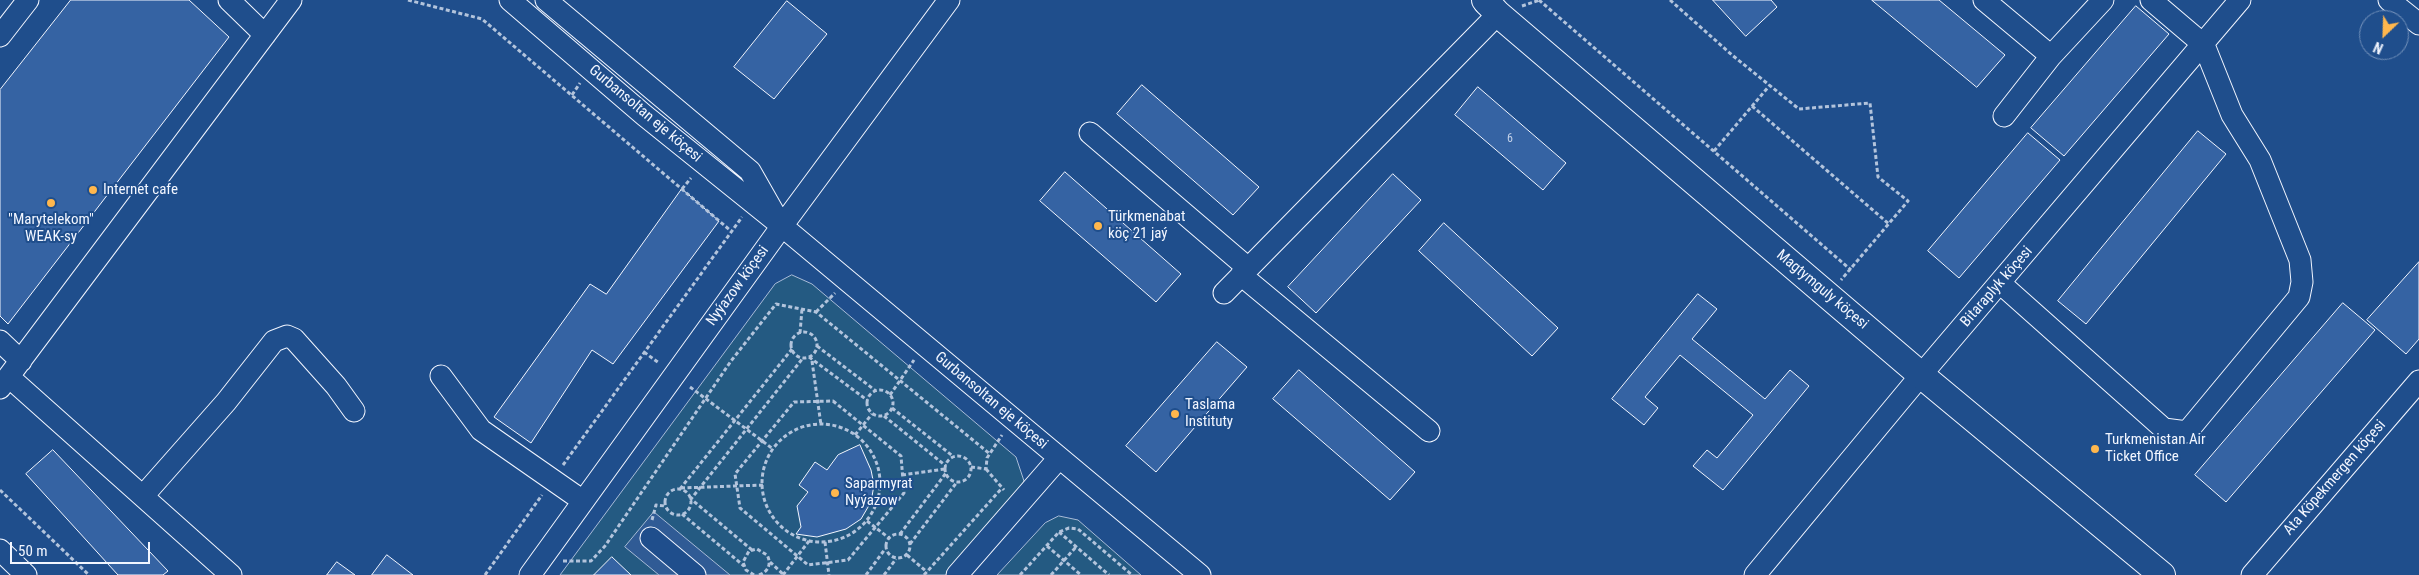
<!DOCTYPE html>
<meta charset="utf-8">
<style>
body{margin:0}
#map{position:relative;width:2419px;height:575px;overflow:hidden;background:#1f4e8c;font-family:"Roboto Condensed",sans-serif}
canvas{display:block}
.north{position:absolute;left:2359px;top:10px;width:50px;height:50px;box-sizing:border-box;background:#1f4e8c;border:1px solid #7391ba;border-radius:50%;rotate:204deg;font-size:14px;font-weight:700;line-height:20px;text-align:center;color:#f2f6ff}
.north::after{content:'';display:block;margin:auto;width:18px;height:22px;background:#ffb74d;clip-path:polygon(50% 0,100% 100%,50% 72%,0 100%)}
.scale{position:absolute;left:10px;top:542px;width:140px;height:22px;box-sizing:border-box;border:2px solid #f2f6ff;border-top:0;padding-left:6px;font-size:15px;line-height:18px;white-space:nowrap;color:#f2f6ff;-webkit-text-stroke:4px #1f4e8c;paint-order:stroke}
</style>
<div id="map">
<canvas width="2419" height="575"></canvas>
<div class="north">N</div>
<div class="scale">50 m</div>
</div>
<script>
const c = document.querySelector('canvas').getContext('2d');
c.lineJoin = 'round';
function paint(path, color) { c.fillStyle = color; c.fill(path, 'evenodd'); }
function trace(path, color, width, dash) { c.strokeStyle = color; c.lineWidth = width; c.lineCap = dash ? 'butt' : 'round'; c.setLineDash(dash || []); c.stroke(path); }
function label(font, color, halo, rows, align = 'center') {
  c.font = font + ' "Roboto Condensed",sans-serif'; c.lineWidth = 4; c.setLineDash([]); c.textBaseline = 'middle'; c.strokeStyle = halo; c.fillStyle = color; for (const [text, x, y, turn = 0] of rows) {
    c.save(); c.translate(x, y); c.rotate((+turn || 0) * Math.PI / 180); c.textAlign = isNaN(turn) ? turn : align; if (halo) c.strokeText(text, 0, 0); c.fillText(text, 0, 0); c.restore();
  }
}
const green = new Path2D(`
 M792 275 812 284 1016 457 1024 481 1022 500 946 575H560L775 284Z
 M1059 516 1078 520 1141 575H997L1045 523Z`);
const parking = new Path2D(`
 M654 512 730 575H659L625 547Z`);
const building = new Path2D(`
 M71 0H189L229 37 8 324 0 316V90Z
 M1713 0H1771L1777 7 1746 36Z
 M1872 0H1939L2005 55 1977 87Z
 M787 1 827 34 774 99 734 67Z
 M2136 6 2169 34 2064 156 2031 128Z
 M1142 85 1259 187 1233 215 1117 114Z
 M1478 87 1566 163 1543 190 1455 115Z
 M2198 131 2226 154 2086 324 2058 301Z
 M2028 133 2060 160 1959 278 1928 251Z
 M1065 172 1181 274 1156 302 1040 201Z
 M1393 174 1421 200 1316 313 1288 287Z
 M682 189 719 221 613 364 592 350 531 443 494 417 590 284 606 294Z
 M1444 223 1558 328 1532 356 1419 251Z
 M2419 262V339L2406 354 2367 320Z
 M1698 294 1717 309 1692 339 1765 399 1790 370 1809 386 1723 490 1693 466 1707 450 1717 458 1753 415 1680 355 1645 397 1658 408 1644 425 1612 399Z
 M2343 303 2375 330 2226 502 2195 475Z
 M1217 342 1247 367 1156 472 1126 446Z
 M1299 370 1415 472 1390 500 1273 399Z
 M860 445 871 470 874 485 871 502 861 519 846 529 817 537 796 534 801 527 797 506 808 492 799 485 815 462 827 470 838 455Z
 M53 450 168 571 163 575H118L26 474Z
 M387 555 413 575H372Z
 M612 557 631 575H594Z
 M337 562 355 575H327Z`);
const path = new Path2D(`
 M408 0 482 19 731 231
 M1539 0 1851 270
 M1670 0 1732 55 1799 109 1870 103 1878 177 1908 201 1841 280
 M1522 6 1540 0
 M572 95 580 83
 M1752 106 1889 224
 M1714 151 1770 85
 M682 189 691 178
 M816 312 835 293
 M791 345a13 13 0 1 1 26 0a13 13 0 1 1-26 0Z
 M800 333 802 309
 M817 346 876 391
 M644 352 659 363
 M809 357 867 400
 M812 361 821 425
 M690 387 773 449
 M867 403a13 13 0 1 1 26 0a13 13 0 1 1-26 0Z
 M890 395 914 360
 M833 401 901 456 904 493 848 560 808 565 740 508 735 474 794 402Z
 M892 408 954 457
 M884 416 946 466
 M762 483a59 59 0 1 1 118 0a59 59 0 1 1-118 0Z
 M855 435 872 414
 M945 469a13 13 0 1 1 26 0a13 13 0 1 1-26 0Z
 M563 465 742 217
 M971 467 986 469 987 458 1002 435
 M986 469 1004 490
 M902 475 945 469
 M681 488 763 485
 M680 489 792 349
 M665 502a13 13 0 1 1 26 0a13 13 0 1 1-26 0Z
 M0 490 89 575
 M682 514 744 566
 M652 520 656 505 665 506
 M867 521 889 538
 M1059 532 1109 575
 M886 546a12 12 0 1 1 24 0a12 12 0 1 1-24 0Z
 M900 534 946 473
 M825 542 829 575
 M910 544 957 482
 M1047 546 1081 575
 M752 550 691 499 803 358
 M907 555 927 572
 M563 561H591L605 546 731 361 776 304 816 312 990 454
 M770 562 784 575
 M485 575 542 495
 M754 575 746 570 743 562 749 551 757 549 767 555C772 564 768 572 759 575
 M783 575 809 541
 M866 575 885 549
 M884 575 896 559
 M924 575 1002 488
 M1020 575 1059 532 1069 528 1078 529 1132 575
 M1051 575 1076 547`);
const minor = new Path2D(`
 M229 0 265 35
 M510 0 644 115 782 226 1200 575
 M546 0 750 171 775 215
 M1984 0 2051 56 2103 0
 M2389 0 2419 24
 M0 36 28 0
 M2004 116 2051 56
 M1090 133 1248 268
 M1241 275 1429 431
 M2000 283 2164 429 2187 432 2299 297 2302 282 2300 260 2260 160 2232 115 2204 45 2151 0
 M1224 293 1498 14 1485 4
 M0 341 21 361
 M441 376 481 430 583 501
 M9 377 231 575
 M0 388 291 0
 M143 496 226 402 274 341 287 336 294 339 336 386 354 411
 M651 538 695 575
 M0 550 26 575
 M530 575 782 226 949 0
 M957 575 1059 458
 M1755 575 1921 375 2240 0
 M2252 575 2419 381`);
const major = new Path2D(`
 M1485 0 1498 14 1921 375 2162 575`);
const markers = [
 [93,190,5,"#ffb74d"],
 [51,203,5,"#ffb74d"],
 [1098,226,5,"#ffb74d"],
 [1175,414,5,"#ffb74d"],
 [2095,449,5,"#ffb74d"],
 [835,493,5,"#ffb74d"]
];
const numberNames = [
 ["6",1510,139]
];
const streetNames = [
 ["Gurbansoltan eje köçesi",645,114,40],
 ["Nyýazow köçesi",738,286,-54],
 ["Bitaraplyk köçesi",1997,287,-49],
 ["Magtymguly köçesi",1822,290,40],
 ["Gurbansoltan eje köçesi",991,401,40],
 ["Ata Köpekmergen köçesi",2335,478,-49]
];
const poiNames = [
 ["Internet cafe",103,190],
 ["Türkmenabat",1108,217],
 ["köç 21 jaý",1108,234],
 ["\"Marytelekom\"",51,220,"center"],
 ["WEAK-sy",51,237,"center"],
 ["Taslama",1185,405],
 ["Instituty",1185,422],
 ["Turkmenistan Air",2105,440],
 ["Ticket Office",2105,457],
 ["Saparmyrat",845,484],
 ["Nyýazow",845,501]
];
paint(green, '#245a82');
trace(green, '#a8bbd7', 1);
paint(parking, '#305b95');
trace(parking, '#a8bbd7', 1);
paint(building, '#3563a3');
trace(building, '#f2f6ff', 1);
trace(minor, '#f2f6ff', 23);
trace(major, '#f2f6ff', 28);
trace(path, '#b3c4dc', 3, [4, 2.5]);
trace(minor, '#1f4e8c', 21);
trace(major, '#1f4e8c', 26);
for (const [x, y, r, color] of markers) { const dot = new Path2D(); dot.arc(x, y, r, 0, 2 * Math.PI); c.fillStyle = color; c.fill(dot); trace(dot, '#1f4e8c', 2); }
label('12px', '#c3d1e8', null, numberNames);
label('15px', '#f2f6ff', '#1f4e8c', streetNames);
label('15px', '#f2f6ff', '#1f4e8c', poiNames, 'left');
</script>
